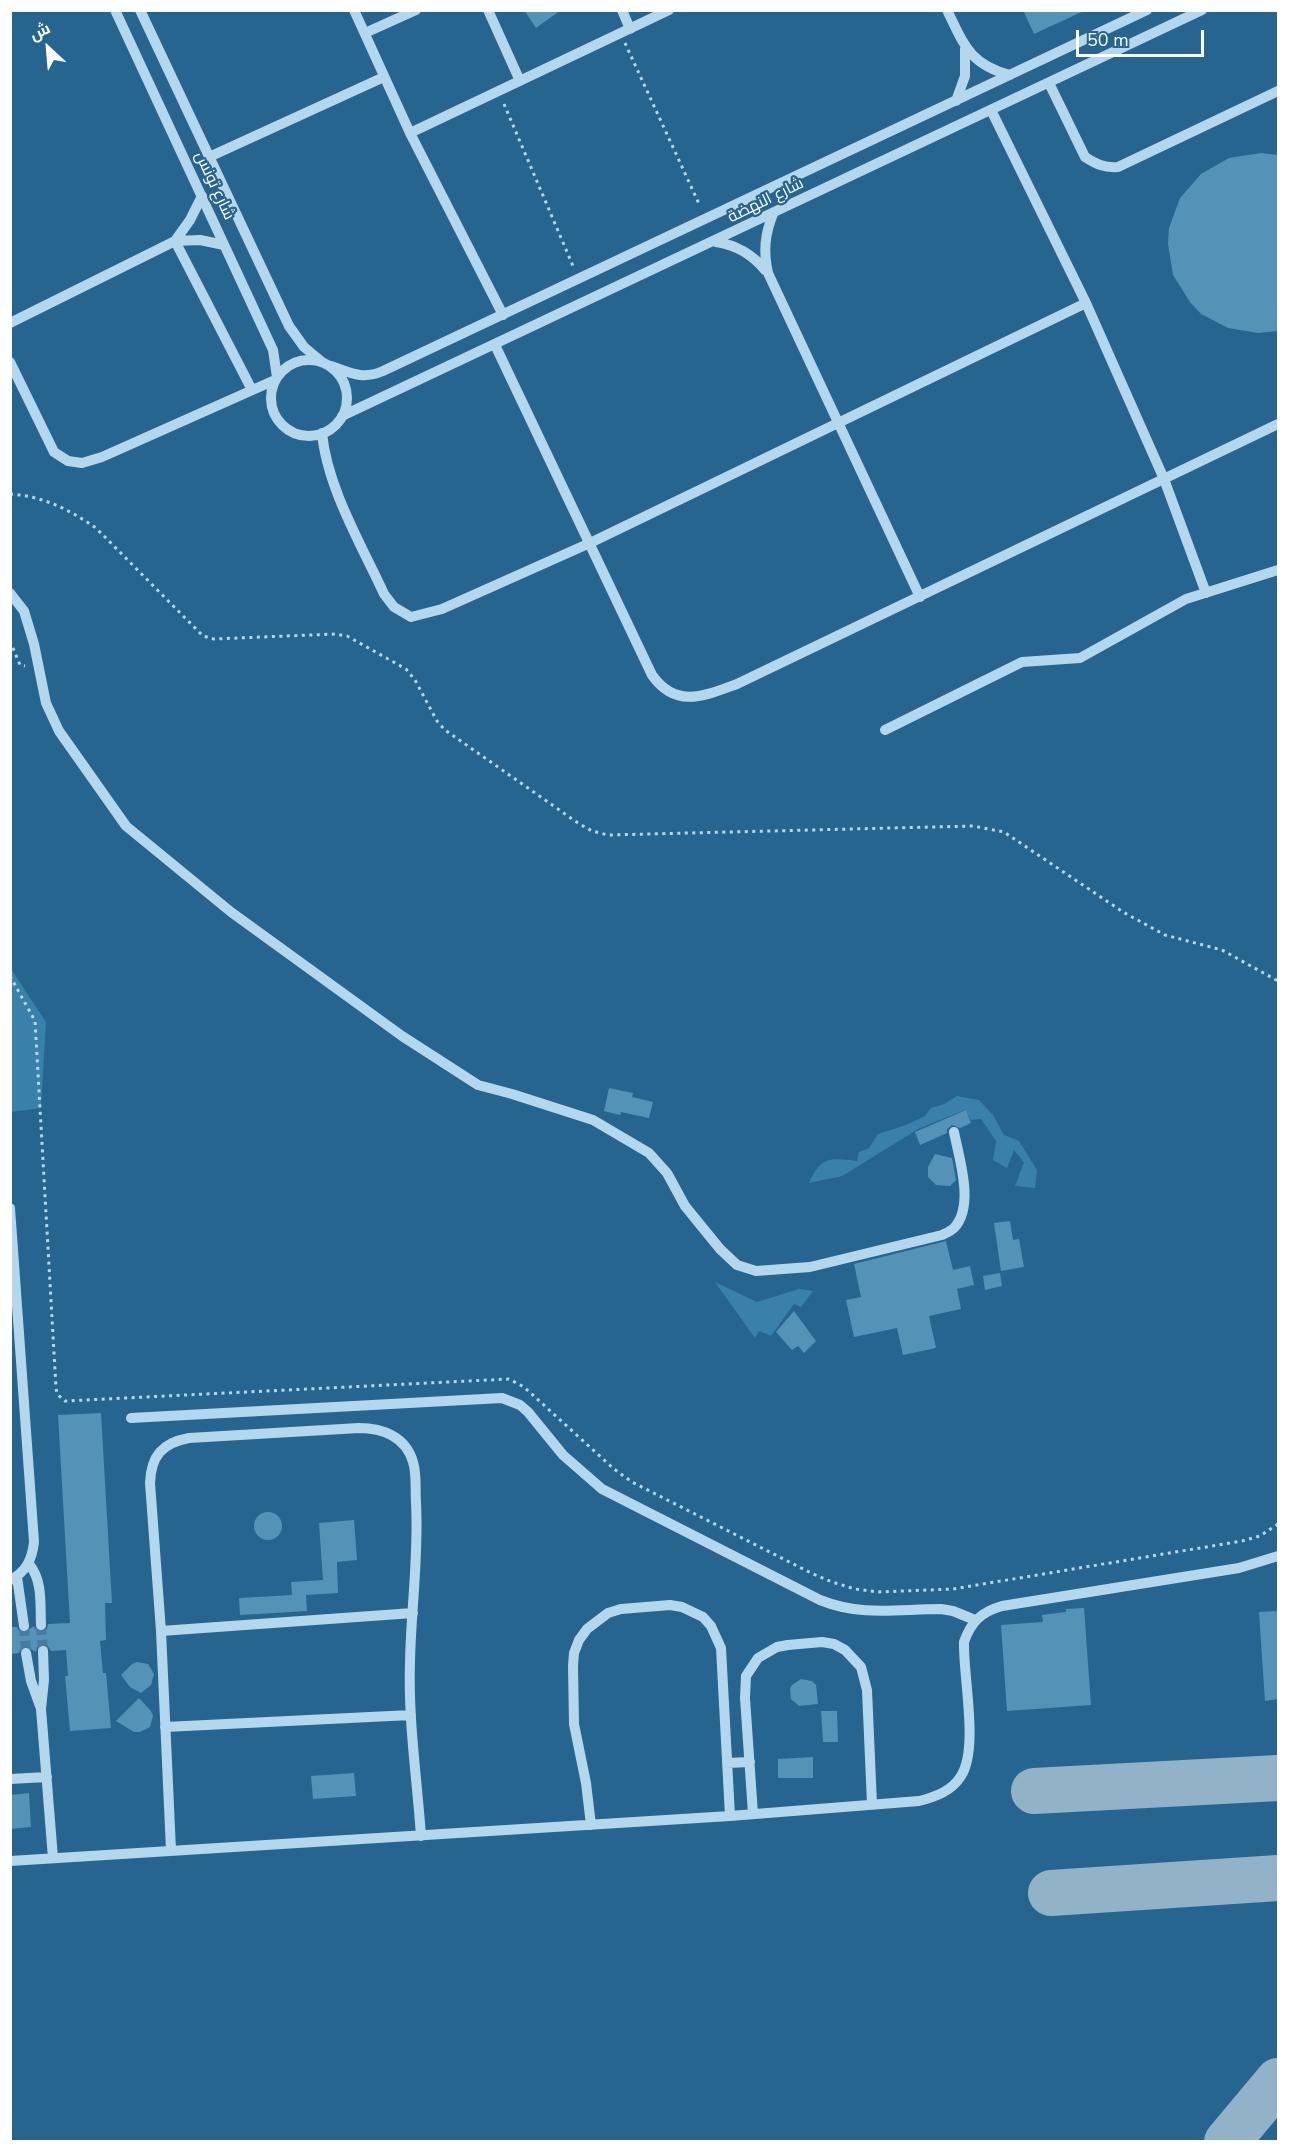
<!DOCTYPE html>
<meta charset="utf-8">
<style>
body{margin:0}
#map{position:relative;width:1289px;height:2152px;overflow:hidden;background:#25658f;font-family:"Nunito Sans",Cairo,sans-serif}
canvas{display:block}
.frame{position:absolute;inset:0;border:12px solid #fff;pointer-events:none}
.north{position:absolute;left:18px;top:18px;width:60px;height:60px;-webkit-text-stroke:4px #25658f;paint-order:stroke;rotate:334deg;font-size:16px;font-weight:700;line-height:24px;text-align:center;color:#fff}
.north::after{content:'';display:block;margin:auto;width:21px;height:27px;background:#fff;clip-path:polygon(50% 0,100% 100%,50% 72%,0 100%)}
.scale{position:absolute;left:1076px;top:30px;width:128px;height:27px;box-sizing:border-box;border:3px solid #fff;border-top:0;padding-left:8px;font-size:18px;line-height:21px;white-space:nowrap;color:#fff;-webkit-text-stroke:4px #25658f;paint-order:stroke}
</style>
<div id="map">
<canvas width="1289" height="2152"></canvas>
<div class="frame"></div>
<div class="north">ش</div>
<div class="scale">50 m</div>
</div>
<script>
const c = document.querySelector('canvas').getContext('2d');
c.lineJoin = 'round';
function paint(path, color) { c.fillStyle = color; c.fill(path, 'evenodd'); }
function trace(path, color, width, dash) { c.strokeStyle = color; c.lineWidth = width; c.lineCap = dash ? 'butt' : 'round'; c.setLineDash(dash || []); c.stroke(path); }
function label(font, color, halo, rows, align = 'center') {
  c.font = font + ' "Nunito Sans",Cairo,sans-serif'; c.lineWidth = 4.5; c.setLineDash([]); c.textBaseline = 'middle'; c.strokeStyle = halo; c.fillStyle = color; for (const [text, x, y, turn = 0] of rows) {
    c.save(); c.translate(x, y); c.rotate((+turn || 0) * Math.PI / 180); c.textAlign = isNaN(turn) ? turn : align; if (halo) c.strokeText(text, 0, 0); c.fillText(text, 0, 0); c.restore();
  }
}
const green = new Path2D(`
 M11 969 46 1022 41 1108 11 1112Z
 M957 1096 979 1100 993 1115 1004 1135 1019 1141 1037 1170 1035 1188 1015 1186 1024 1162 1014 1150 1007 1168 993 1160 996 1141 981 1119 971 1120 965 1110 920 1128 842 1176 809 1183C821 1156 830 1158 857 1161L859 1152 869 1148 878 1134 906 1125 925 1116 931 1108 944 1104Z
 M715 1282 757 1302 799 1289 813 1291 801 1307 794 1304 771 1336 759 1331 755 1338Z`);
const taxiway = new Path2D(`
 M1034 1791 1278 1778
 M1051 1893 1278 1878
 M1227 2142 1278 2081`);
const building = new Path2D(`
 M524 10H561L536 28Z
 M1023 10H1086L1034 34Z
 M1261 153 1278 155V331L1258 333 1228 328 1201 314 1190 302 1173 275 1168 244 1169 228 1180 198 1201 174 1229 158Z
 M609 1088 633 1093 632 1097 653 1102 649 1118 621 1112 620 1115 604 1111Z
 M966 1110 971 1123 960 1128 952 1125 947 1129V1133L920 1145 915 1132Z
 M935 1154 952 1158 956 1180 950 1186 936 1185 928 1177V1167Z
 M1010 1221 1013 1240 1019 1239 1024 1267 1001 1271 994 1223Z
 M946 1241 953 1270 970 1266 974 1285 957 1289 961 1309 929 1316 936 1348 903 1355 897 1328 854 1337 846 1300 861 1297 854 1264Z
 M1000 1273 1002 1286 985 1290 983 1276Z
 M794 1311 816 1341 804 1353 798 1346 792 1350 776 1332Z
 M101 1413 112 1603H105L106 1640 100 1641 103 1673H106L111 1728 70 1731 65 1676H68L66 1650 51 1651 47 1645 42 1644 37 1647 36 1652 25 1646 21 1648 19 1653 10 1654V1627H17L19 1631 24 1633 34 1626 37 1631 42 1632 47 1629 48 1624 70 1623 58 1415Z
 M254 1526a14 14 0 1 1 28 0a14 14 0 1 1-28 0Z
 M354 1520 357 1560 337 1562 338 1593 306 1595 307 1611 240 1615 239 1598 292 1595 291 1582 323 1580 319 1523Z
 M1084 1608 1091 1705 1007 1711 1001 1625 1043 1622 1042 1615 1066 1612V1609Z
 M1278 1611V1699L1265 1701 1259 1612Z
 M137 1662 148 1664 154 1674 151 1685 141 1693 130 1687 121 1675 132 1664Z
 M801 1679 812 1681 816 1685 818 1704 799 1706 791 1699 790 1689 792 1685Z
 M139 1698 151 1711 153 1716 150 1727 140 1732H134L116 1721Z
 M821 1711H837L838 1742H823Z
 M813 1757V1778H778V1759Z
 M354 1773 356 1796 313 1799 311 1776Z
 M29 1793 31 1827 10 1829V1795Z`);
const minorTunnel = new Path2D(`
 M41 1625 43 1651
 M24 1626 26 1653`);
const path = new Path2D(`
 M625 43 700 206
 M504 104 573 266
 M10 494C43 496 70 510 96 528L203 636 214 639 335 634 347 636 406 669 415 680 437 721 445 730 578 823 592 831 608 835 973 826 1004 832 1123 912 1165 935 1222 950 1278 981
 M10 641 20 665 25 666
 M10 976 35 1021 56 1388 57 1394 65 1401 509 1379 524 1387 614 1469 632 1482 811 1573 832 1582 855 1589 878 1592 953 1589 1242 1541 1260 1536 1278 1524`);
const minor = new Path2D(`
 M115 10 273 350 277 377
 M140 10 289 326 304 347 322 362
 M354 10 410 133 503 315
 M488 10 520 81
 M622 10 630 29
 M947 10C964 45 970 65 1010 75
 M365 33 416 10
 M1049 83 1085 157C1096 164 1104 168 1118 167L1278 91
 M956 101 965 76V49
 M991 110 1086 303 1164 479 1206 593
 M410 133 669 10
 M209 157 384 77
 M773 214C765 234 763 251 768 273L920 597
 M175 241 252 390
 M175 241 190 220 202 196
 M716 242C736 245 752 254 765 270
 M10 323 175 241 200 240 224 245
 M495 345 652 675C676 709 704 696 737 684L1278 424
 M271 398a38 38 0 1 1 76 0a38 38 0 1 1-76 0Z
 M10 362 54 452 68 461 82 463 102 457 275 380
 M331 366C351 373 362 380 383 371L1147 10
 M342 416 1202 10
 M322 433C327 487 361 544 384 594L394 607 411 617 442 609 590 543 1086 303
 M10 593 24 611 34 644 46 703 59 731 126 826 231 912 402 1036 478 1085 512 1094 593 1120 649 1153 667 1173 685 1206 720 1249 737 1265 756 1271 810 1267 942 1235C946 1233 951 1231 954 1228 975 1206 959 1158 954 1132
 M885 730 1022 662 1080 658 1186 599 1278 570
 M10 1208 34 1542C32 1560 26 1572 10 1580
 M131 1418 502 1398 520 1405 528 1412 563 1455 602 1489 820 1600C862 1617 898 1609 941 1609L953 1611 975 1620
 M29 1564C43 1581 40 1604 41 1625
 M17 1577 24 1626
 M161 1631 413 1613
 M43 1651 44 1680 41 1709 53 1858
 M26 1653 31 1681 40 1706
 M165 1727 411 1715
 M727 1763 750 1762
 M10 1779 47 1777
 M753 1814 745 1698 746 1676 758 1658 777 1647 788 1645 822 1642 834 1644 845 1650 861 1667 867 1690 872 1804
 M591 1825 586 1783 574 1724 573 1666 574 1653 579 1640 587 1629 608 1613 621 1609 670 1605 682 1607 703 1617 711 1626 721 1648 730 1816
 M171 1850 161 1631 150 1483C151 1456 162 1443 189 1438L359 1428C383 1428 406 1437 413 1462 417 1474 415 1489 416 1503 419 1556 411 1609 410 1662 408 1720 417 1778 421 1836
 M10 1861 730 1816 919 1801C935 1797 952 1791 961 1776 979 1748 963 1677 964 1642 971 1622 981 1612 1002 1606L1239 1568 1278 1556`);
const streetNames = [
 ["شارع تونس",214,186,65],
 ["شارع النهضة",766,201,-26]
];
paint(green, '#3980ab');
trace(taxiway, '#92b2c7', 46);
paint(building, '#5592b8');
trace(minorTunnel, '#467ca0', 10, [10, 5]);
trace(path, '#b5d7eb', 3, [3, 4.5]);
trace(minor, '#b5d7eb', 10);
label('16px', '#fff', '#25658f', streetNames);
</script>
